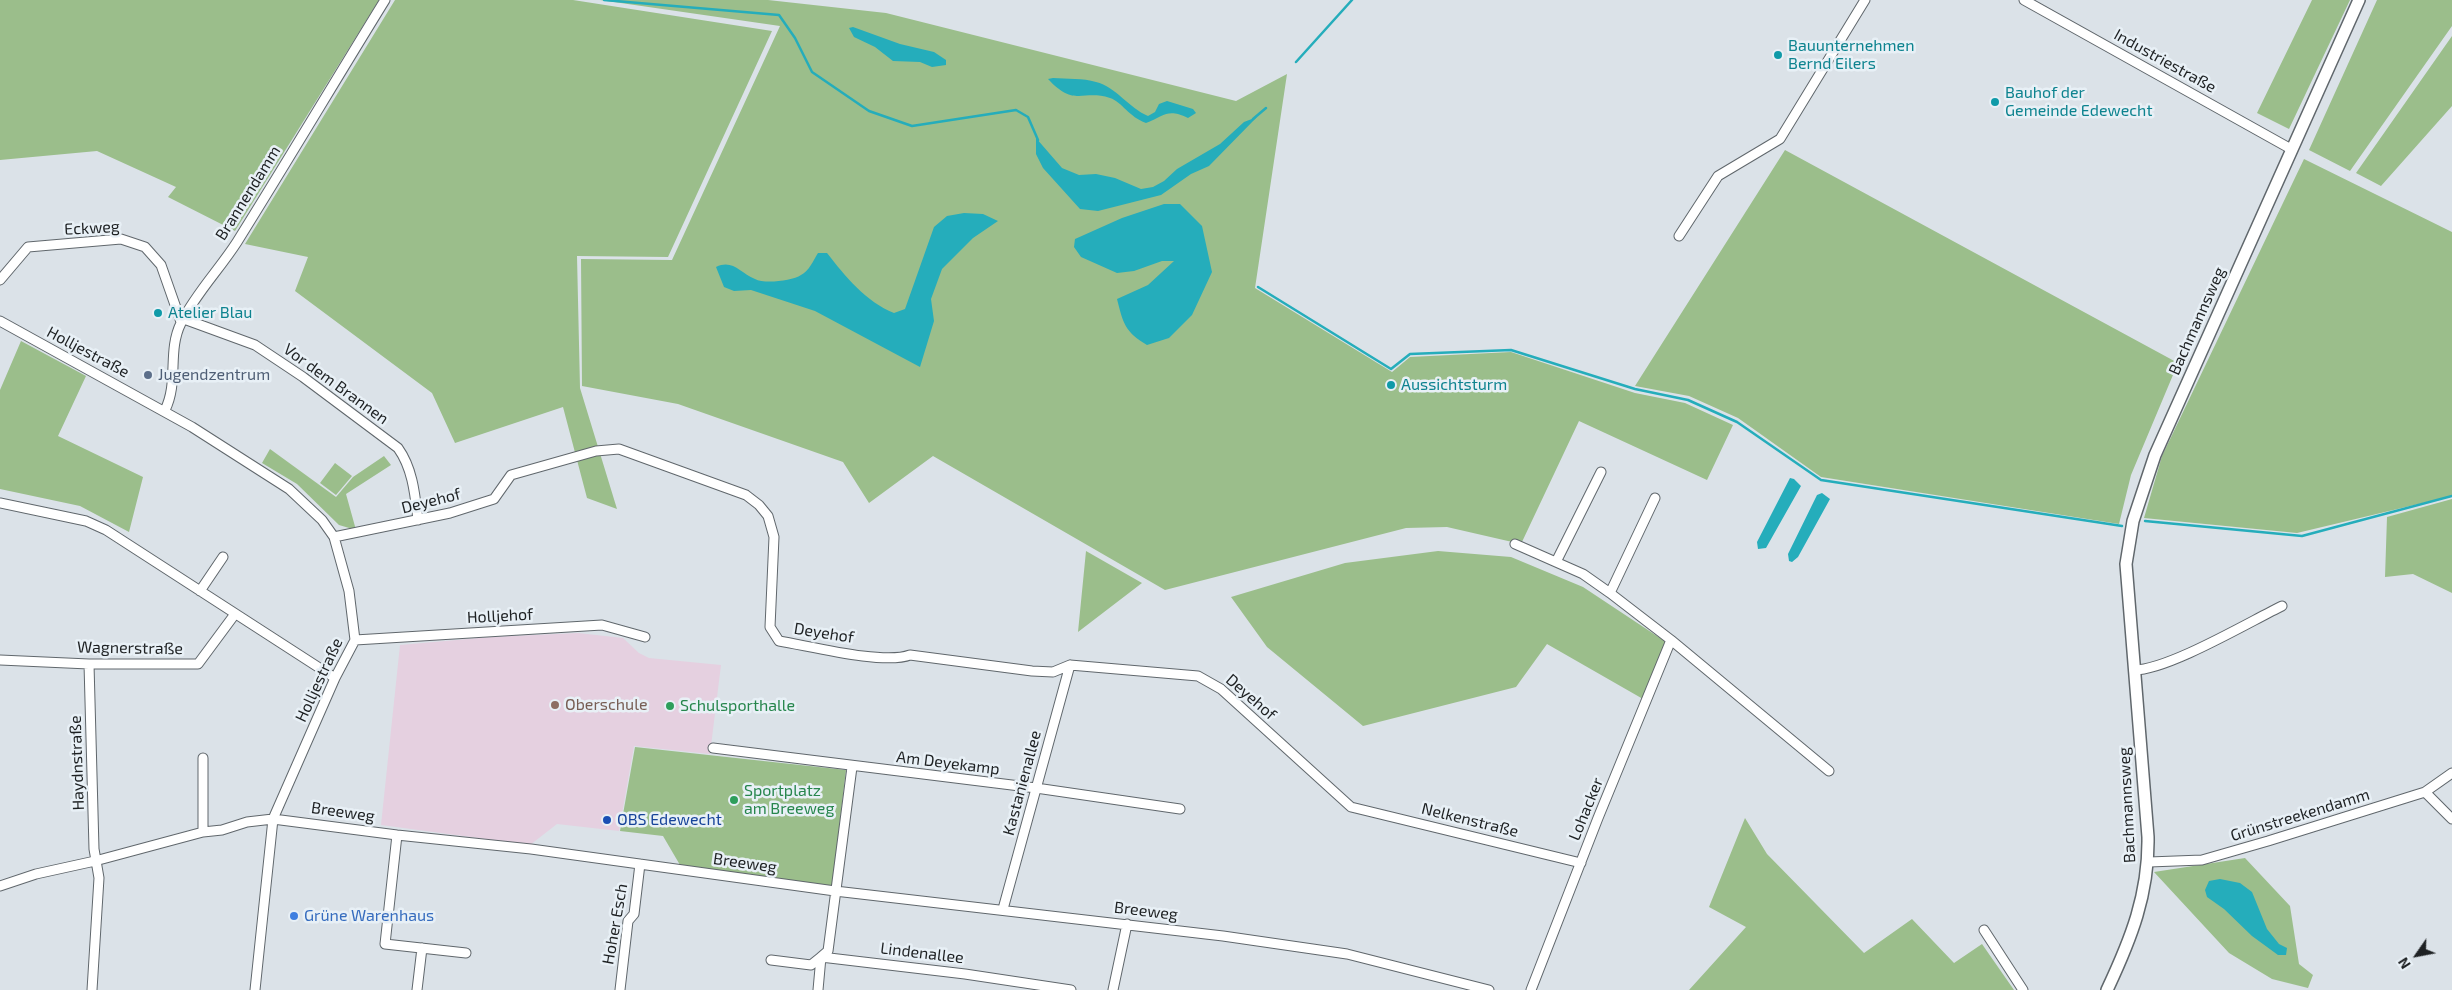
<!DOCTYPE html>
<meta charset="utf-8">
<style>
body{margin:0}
#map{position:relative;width:2452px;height:990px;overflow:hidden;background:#dbe2e8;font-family:"Exo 2",sans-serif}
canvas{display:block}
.north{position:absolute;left:2392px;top:930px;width:50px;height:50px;-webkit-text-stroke:4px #e8f0f6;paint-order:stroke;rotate:237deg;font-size:14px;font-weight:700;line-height:20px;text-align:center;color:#1e2123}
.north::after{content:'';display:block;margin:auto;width:18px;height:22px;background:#1e2123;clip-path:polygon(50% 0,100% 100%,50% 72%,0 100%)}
</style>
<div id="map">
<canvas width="2452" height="990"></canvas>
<div class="north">N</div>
</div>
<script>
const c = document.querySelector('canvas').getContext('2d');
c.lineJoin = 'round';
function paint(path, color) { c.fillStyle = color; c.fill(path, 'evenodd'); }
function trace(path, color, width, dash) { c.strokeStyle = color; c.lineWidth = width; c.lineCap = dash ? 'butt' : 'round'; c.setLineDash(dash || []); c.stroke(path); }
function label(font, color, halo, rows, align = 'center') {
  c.font = font + ' "Exo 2",sans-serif'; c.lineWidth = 5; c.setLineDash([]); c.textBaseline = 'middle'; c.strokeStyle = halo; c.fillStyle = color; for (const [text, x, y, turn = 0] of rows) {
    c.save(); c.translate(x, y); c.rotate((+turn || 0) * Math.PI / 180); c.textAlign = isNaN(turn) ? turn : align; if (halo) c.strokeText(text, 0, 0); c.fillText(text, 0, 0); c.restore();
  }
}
const education = new Path2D(`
 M578 633 623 638 639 653 649 658 721 665 710 754 634 746 619 831 557 824 530 845 381 825 400 645 490 637Z`);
const green = new Path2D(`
 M0 0H379L235 231 168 197 176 187 97 151 0 160Z
 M395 0H573L772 31 668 257 577 256 580 388 617 509 587 498 563 407 455 443 432 393 295 291 308 257 245 244Z
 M600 0H768L886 13 1236 101 1287 74 1255 288 1392 372 1410 357 1511 352 1635 393 1685 403 1733 425 1707 480 1579 421 1521 544 1447 527 1406 528 1165 590 933 456 869 503 843 462 678 404 582 386 581 259 672 260 780 26Z
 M2312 0H2350L2289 129 2257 113Z
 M2377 0H2452V26L2350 171 2309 150Z
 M2452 36V106L2381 186 2356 173Z
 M1785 150 2178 363 2131 475 2119 524 1821 477 1738 418 1689 396 1635 386Z
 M2304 159 2452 232V496L2297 533 2144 518 2162 456Z
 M21 341 86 376 58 436 143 477 129 532 80 506 0 489V390Z
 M270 449 336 497 353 477 384 456 391 465 346 494 356 530 339 525 297 484 262 463Z
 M335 463 352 476 336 495 320 483Z
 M2452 499V593L2413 574 2385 577 2387 517Z
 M1086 551 1142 583 1078 632Z
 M1438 551 1511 557 1583 587 1666 642 1643 699 1547 644 1516 687 1363 726 1267 647 1231 597 1345 563Z
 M635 747 846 770 832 886 680 865 663 836 620 831Z
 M1745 818 1767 854 1864 953 1912 919 1954 963 1982 944 2014 990H1689L1746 927 1709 907Z
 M2245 858 2290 906 2299 964 2313 975 2308 988 2272 979 2229 953 2154 872Z`);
const water = new Path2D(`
 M853 27 900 44 934 52 946 60V65L932 67 920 62 893 61 875 47 854 37 849 28Z
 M1053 78C1067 79 1083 78 1096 82 1116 87 1129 108 1148 116L1155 112 1159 104 1167 101 1193 109 1196 113 1188 118C1167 108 1165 116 1146 123 1129 117 1122 102 1110 98 1082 89 1075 108 1048 79Z
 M1257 117 1209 166 1191 174 1161 195 1098 211 1080 209 1043 168 1036 154V138L1062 168 1079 175 1096 174 1115 178 1141 189 1153 187 1164 181 1177 169 1220 144 1244 122Z
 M1164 204H1180L1202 226 1212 272 1192 315 1169 338 1147 345C1125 332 1123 323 1117 299L1148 285 1174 261H1162L1134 271 1117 273 1081 257 1074 247 1075 239 1122 218Z
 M964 213 983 214 998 221 973 238 942 269 931 299 934 321 920 367 815 311 751 290 734 291 724 287 716 267C733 259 740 273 755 279 764 284 792 281 801 275 809 271 813 261 818 253H827C845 276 866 302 894 313L905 309 934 227 947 216Z
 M1790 478 1794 479 1801 486 1766 548 1758 549 1757 542Z
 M1822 493 1830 499 1798 557 1792 562 1789 561 1788 554 1817 495Z
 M2220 879 2240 883 2252 892 2267 929 2279 944 2287 948 2286 955H2278L2252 936 2224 909 2207 897 2205 890 2209 881Z`);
const stream = new Path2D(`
 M604 0 779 15 795 38 812 72 869 111 912 126 1016 110 1028 117 1038 140
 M1296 62 1352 0
 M1253 119 1266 108
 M1258 287 1391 369 1410 354 1511 350 1635 389 1688 400 1737 422 1821 480 2122 526
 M2145 521 2302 536 2452 496`);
const minor = new Path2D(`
 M2024 0 2291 149
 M1679 236 1718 176 1780 139 1865 0
 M0 280 28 247 121 239 145 247 161 265 181 322
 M184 319 255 345 303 377 398 448C413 469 415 495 418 520
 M0 321 192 427 289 489 322 520 334 537 349 591 355 640 335 678 273 819 255 990
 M165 410C179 382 167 351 181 323 196 293 219 270 237 242 287 162 335 81 385 0
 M0 503 86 521 106 530 335 678
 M334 537 450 513 494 499 511 475 596 451 619 449 746 495 759 505 768 516 774 537 770 627 779 641C810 646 883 665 910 655L1032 671 1053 672 1070 665 1198 676 1221 689 1351 807 1581 863
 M1515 544 1583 574 1610 593 1671 640 1829 771
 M1556 562 1601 472
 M200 591 223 557
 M1610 593 1655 498
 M355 640 602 625 645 637
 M0 660 89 664H198L235 614
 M89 664 94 849 99 878 92 990
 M2134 670C2168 670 2249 622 2282 606
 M713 748 1036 788 1180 809
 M203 758V832
 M2425 792 2452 819
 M397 835 385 944 466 953
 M2149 862 2202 860 2268 841 2425 792 2452 773
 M0 886 36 874 95 861 203 832 222 830 247 822 273 819 397 835 531 849 835 891 1223 936 1347 954 1489 990
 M1003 909 1070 665
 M1984 930 2023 990
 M771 960 811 965 821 957 965 974 1071 990
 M417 990 422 948
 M620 990 628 921 634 914 640 864
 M818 990 821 957 828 951 852 767
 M1113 990 1127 924
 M1531 990 1598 818 1671 640`);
const tertiary = new Path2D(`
 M2107 990C2131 939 2149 894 2148 837L2126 564 2133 521 2155 455 2359 0`);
const markers = [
 [1778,55,5,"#0f9aa8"],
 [1995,102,5,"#0f9aa8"],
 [158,313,5,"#0f9aa8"],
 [148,375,5,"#5c6f8a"],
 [1391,385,5,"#0f9aa8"],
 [555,705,5,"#8d6e63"],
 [670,706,5,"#2e9e5b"],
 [734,800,5,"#2e9e5b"],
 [607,820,5,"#1a4fb4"],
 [294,916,5,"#3f7fe0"]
];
const cultureNames = [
 ["Bauunternehmen",1788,46],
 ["Bernd Eilers",1788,64],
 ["Bauhof der",2005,93],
 ["Gemeinde Edewecht",2005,111],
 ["Atelier Blau",168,313],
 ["Aussichtsturm",1401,385]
];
const streetNames = [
 ["Industriestraße",2165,61,29],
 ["Brannendamm",248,193,-58],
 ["Eckweg",92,228,-3],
 ["Bachmannsweg",2197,321,-66],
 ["Holljestraße",88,352,28],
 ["Vor dem Brannen",336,384,36],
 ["Deyehof",431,501,-14],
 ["Holljehof",500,616,-3],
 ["Deyehof",824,633,9],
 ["Wagnerstraße",130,648,1],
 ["Holljestraße",319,680,-65],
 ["Deyehof",1251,697,41],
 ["Haydnstraße",77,763,-92],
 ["Am Deyekamp",948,763,7],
 ["Kastanienallee",1022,783,-75],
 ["Bachmannsweg",2127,805,-93],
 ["Lohacker",1586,809,-68],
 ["Breeweg",343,812,8],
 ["Grünstreekendamm",2300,815,-17],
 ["Nelkenstraße",1470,820,14],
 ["Breeweg",745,863,8],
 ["Breeweg",1146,911,7],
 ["Hoher Esch",615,924,-80],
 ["Lindenallee",922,953,7]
];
const serviceNames = [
 ["Jugendzentrum",158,375]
];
const educationNames = [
 ["Oberschule",565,705]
];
const leisureNames = [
 ["Schulsporthalle",680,706],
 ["Sportplatz",744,791],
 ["am Breeweg",744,809]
];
const transitNames = [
 ["OBS Edewecht",617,820]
];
const shopNames = [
 ["Grüne Warenhaus",304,916]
];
paint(education, '#e5d0e0');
paint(green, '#9bbe8b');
paint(water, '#25adbb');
trace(stream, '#25adbb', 2.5);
trace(minor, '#60676c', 11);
trace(tertiary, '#60676c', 14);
trace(minor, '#fff', 9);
trace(tertiary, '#fff', 11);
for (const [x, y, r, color] of markers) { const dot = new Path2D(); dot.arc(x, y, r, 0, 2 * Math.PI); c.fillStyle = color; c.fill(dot); trace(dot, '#e8f0f6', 2); }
label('16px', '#0d838f', '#e8f0f6', cultureNames, 'left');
label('16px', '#1e2123', '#e8f0f6', streetNames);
label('16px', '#4e5e75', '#e8f0f6', serviceNames, 'left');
label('16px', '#785e54', '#e8f0f6', educationNames, 'left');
label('16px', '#27864d', '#e8f0f6', leisureNames, 'left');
label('16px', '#164399', '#e8f0f6', transitNames, 'left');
label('16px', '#366cbe', '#e8f0f6', shopNames, 'left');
</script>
